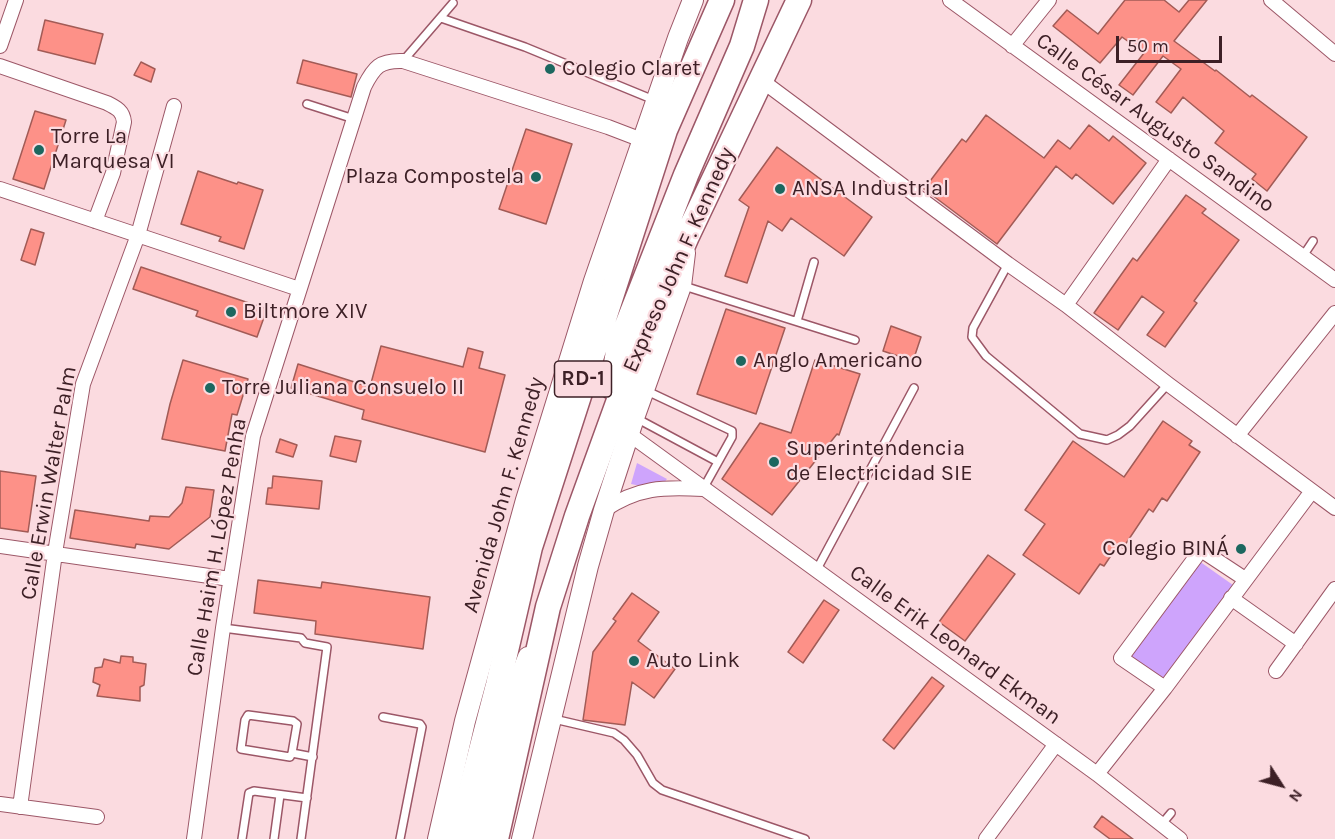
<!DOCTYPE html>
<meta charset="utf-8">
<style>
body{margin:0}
#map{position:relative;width:1335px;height:839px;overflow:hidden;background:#fbdbe0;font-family:Karla,sans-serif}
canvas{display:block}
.north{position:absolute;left:1251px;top:755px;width:60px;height:60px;-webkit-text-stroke:4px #fbdbe0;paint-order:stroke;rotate:126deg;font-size:16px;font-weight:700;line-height:24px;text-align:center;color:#3d2026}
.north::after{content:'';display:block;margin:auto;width:21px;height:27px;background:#3d2026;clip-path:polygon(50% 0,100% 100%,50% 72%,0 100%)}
.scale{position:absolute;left:1116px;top:36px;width:106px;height:27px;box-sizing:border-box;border:3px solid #3d2026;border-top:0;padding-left:8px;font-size:18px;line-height:21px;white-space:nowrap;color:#3d2026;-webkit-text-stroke:4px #fbdbe0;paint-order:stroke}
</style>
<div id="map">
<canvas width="1335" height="839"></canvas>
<div class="north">N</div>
<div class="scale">50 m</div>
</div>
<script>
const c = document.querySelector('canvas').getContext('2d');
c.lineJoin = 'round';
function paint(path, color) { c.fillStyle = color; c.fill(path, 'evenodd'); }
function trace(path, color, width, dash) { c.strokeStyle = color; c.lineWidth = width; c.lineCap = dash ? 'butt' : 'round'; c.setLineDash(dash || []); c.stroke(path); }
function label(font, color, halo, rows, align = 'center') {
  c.font = font + ' Karla,sans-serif'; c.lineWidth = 4.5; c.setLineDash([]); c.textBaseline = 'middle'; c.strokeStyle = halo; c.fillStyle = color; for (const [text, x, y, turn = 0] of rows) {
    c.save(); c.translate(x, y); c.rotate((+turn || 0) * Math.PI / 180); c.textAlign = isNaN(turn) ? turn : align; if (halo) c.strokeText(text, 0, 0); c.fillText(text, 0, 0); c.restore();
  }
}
const green = new Path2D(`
 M637 463 667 479C658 491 644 487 631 484Z
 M1199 561 1233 585 1164 680 1131 656Z`);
const building = new Path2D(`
 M1125 0H1164L1179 12 1189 0H1207L1174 41 1215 71 1216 70 1250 97 1252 95 1307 137 1267 191 1252 179 1256 174 1215 143 1224 131 1183 97 1171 113 1156 102 1181 69 1163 56 1133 95 1119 85 1144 53 1122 37 1100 63 1053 26 1067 10 1098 34Z
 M45 20 103 34 95 64 38 50Z
 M303 60 357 74 351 97 297 83Z
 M141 62 155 69 151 82 134 75Z
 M35 111 66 120 44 189 13 179Z
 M986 115 1044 158 1058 140 1070 149 1089 125 1109 141 1113 136 1146 163 1113 204 1076 174 1072 179 1056 166 997 244 924 189 962 139 966 142Z
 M526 129 572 144 546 224 499 209Z
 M777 147 872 217 844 256 791 218 782 231 768 221 747 283 725 276 749 207 739 200Z
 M198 171 237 184 238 182 263 190 244 249 219 241 221 237 181 224Z
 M1186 195 1206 209 1202 213 1239 240 1194 301 1197 303 1165 347 1147 335 1164 312 1142 296 1118 330 1094 313 1133 258 1137 261Z
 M31 229 44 233 35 265 21 260Z
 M141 267 267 309 257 337 196 316 198 311 133 289Z
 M726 309 785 328 756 414 697 394Z
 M891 326 921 337 913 361 883 351Z
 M381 346 463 367 468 348 483 352 479 368 505 375 485 452 362 419 364 410 291 388 298 364 370 387Z
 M183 360 248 379 237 415 232 414 225 451 162 439 170 404Z
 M815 360 860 374 839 435 837 434 772 515 722 479 760 423 791 433Z
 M1163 421 1192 441 1189 445 1200 452 1167 501 1162 498 1153 512 1149 509 1123 548 1118 545 1104 566 1100 564 1079 594 1023 555 1045 524 1025 510 1073 441 1124 477Z
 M335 436 361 441 356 462 330 456Z
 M280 439 297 445 293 457 276 452Z
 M0 471 36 476 28 532 0 528Z
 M273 476 322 481 319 509 266 504 268 488H272Z
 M186 487 214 490 210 517 169 549 136 544 135 548 70 538 75 510 149 521 150 516 169 517 182 503Z
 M988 555 1015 574 965 641 939 622Z
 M258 580 321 588 322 582 430 597 423 649 315 634 316 621 254 613Z
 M632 593 659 612 638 641 675 669 654 698 632 682 625 725 583 720 593 652 616 621 613 619Z
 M824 600 839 610 803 663 788 652Z
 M121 656 133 657V662L146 664 144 685 140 687V701L97 696 100 685 93 682 95 668 102 667 104 659 120 663Z
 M932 677 944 686 894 749 883 740Z
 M1102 816 1133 839H1110L1094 827Z`);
const lane = new Path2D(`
 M441 18 525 47 654 100
 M403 61 453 3
 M307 104 354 119
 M1303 256 1313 241
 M1008 264 973 328 972 337 986 356 1080 434 1107 440 1118 435 1130 426 1168 384
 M684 286 855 340
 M797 321 814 262
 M647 391 732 431V437L703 489
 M636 418 718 462
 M816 571 914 388
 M223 628 301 638 305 643 327 647 301 839
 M383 717 420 724 422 727 400 839
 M554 719 614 733 624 740 637 755 653 783 662 790 805 839
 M292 753 290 757 241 749 245 720 248 715 293 721 297 724 292 753 313 757
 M1161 825 1171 813
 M242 839 249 793 254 791 307 798
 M274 839 280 795`);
const street = new Path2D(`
 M950 0 1335 280
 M1271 0 1335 54
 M0 46 16 0
 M1012 46 1049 0
 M0 66 107 103C117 108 123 111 124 122L113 173 95 221
 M761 80 1008 264 1066 305 1168 384 1335 508
 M0 189 299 289
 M1066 305 1169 159
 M629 434 1097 774 1180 839
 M1237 436 1335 313
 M604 510C639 487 662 487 703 489
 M0 546 230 579
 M1231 598 1296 644
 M1276 671 1335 589
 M1165 688 1121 658 1201 550 1245 579
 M1097 774 1165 688 1312 491
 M0 804 97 817
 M20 807 55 553 83 384 138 235 174 106
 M194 839 223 628 253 436 364 87C374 67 380 60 403 61L608 127 642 140
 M986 839 1056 744`);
const primary = new Path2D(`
 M438 839 465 721 526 500 594 281 678 38 693 0
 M477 839 502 725 528 657
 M522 839 588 566 604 510 634 418 681 286 685 253`);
const highway = new Path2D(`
 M612 387 619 346 686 175 742 46 756 0
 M458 839 498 685 530 547 665 130 722 0
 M496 839 548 607 577 516 635 356 687 236 799 0`);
const markers = [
 [550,69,6,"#1c675f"],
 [39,150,6,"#1c675f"],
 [536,177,6,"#1c675f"],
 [780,189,6,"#1c675f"],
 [231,312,6,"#1c675f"],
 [741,361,6,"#1c675f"],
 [210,388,6,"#1c675f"],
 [774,462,6,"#1c675f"],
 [1241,549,6,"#1c675f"],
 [634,661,6,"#1c675f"]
];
const shields = [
 [583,379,57]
];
const shieldNames = [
 ["RD-1",583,379]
];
const poiNames = [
 ["Colegio Claret",562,69],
 ["Torre La",51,137],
 ["Marquesa VI",51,162],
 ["Plaza Compostela",524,177,"right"],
 ["ANSA Industrial",792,189],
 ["Biltmore XIV",243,312],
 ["Anglo Americano",753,361],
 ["Torre Juliana Consuelo II",222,388],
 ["Superintendencia",786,449],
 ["de Electricidad SIE",786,474],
 ["Colegio BINÁ",1229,549,"right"],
 ["Auto Link",646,661]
];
const streetNames = [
 ["Calle César Augusto Sandino",1155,123,36],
 ["Expreso John F. Kennedy",679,260,-66],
 ["Calle Erwin Walter Palm",49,483,-80],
 ["Avenida John F. Kennedy",504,495,-74],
 ["Calle Haim H. López Penha",217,547,-80],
 ["Calle Erik Leonard Ekman",955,645,36]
];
paint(green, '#cea4fc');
paint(building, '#fd9188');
trace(building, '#a25b56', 1.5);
trace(lane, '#9c5767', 10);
trace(street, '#9c5767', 16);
trace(primary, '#9c5767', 22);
trace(highway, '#9c5767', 27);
trace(lane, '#fff', 7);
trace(street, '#fff', 14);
trace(primary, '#fff', 20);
trace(highway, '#fff', 24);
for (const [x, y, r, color] of markers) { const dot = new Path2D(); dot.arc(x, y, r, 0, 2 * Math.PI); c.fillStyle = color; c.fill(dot); trace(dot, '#fbdbe0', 2); }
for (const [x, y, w] of shields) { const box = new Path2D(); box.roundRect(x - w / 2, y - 18, w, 36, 4.5); c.fillStyle = '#fbdbe0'; c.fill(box); trace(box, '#3d2026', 1.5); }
label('bold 21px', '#3d2026', null, shieldNames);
label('22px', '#3d2026', '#fbdbe0', poiNames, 'left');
label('22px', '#3d2026', '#fbdbe0', streetNames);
</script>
